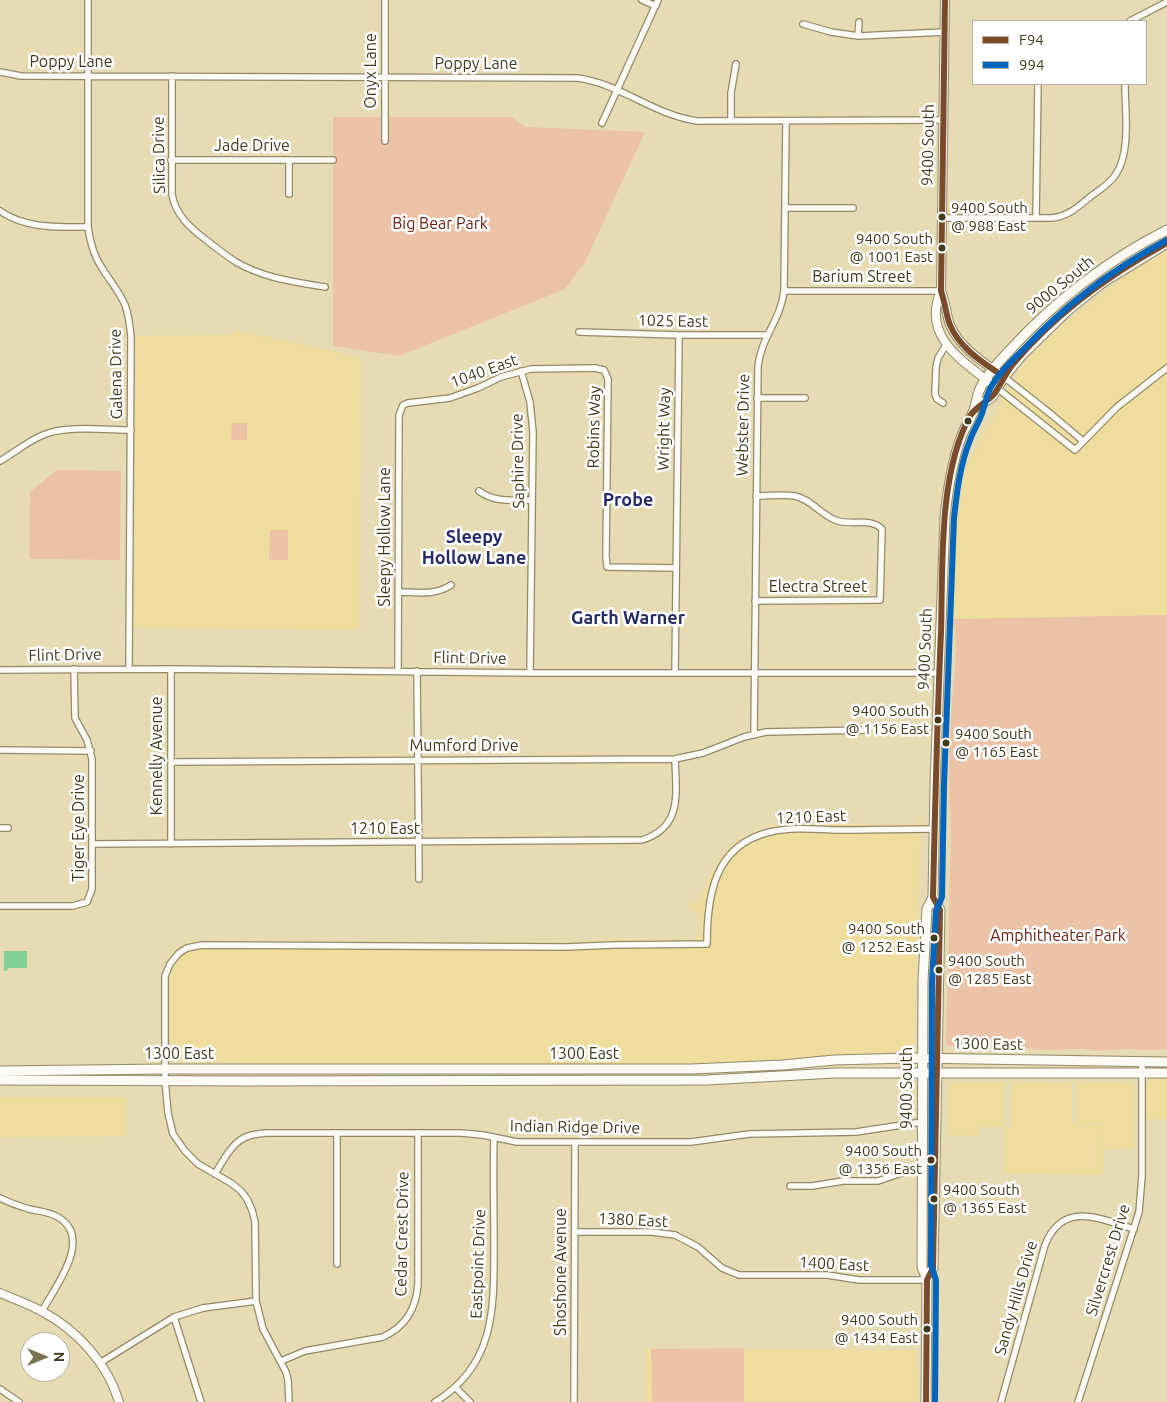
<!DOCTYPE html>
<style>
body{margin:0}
#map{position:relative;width:1167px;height:1402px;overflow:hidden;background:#e6dbb3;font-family:Ubuntu,sans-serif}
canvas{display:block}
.legend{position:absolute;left:972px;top:20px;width:175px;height:65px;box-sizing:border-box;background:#fff;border:1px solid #b4b0a4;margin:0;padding:6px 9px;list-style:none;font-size:15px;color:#433a1c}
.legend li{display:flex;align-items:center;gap:10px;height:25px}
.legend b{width:25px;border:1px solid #b4b0a4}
.north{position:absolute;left:20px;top:1332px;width:50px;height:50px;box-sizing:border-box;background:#fff;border:1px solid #b4b0a4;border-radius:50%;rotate:90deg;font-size:14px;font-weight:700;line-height:20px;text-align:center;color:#433a1c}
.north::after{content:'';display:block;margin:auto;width:18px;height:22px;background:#7c7251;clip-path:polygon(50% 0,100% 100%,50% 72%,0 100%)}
</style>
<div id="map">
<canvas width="1167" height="1402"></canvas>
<ul class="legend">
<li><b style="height:6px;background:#7a4b2a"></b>F94</li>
<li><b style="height:6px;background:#0065bd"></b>994</li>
</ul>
<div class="north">N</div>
</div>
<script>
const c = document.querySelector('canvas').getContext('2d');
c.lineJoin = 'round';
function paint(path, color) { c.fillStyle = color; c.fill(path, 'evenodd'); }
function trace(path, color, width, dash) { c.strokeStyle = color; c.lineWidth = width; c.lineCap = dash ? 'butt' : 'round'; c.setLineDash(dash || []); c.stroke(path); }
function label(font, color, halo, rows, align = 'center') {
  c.font = font + ' Ubuntu,sans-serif'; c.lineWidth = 5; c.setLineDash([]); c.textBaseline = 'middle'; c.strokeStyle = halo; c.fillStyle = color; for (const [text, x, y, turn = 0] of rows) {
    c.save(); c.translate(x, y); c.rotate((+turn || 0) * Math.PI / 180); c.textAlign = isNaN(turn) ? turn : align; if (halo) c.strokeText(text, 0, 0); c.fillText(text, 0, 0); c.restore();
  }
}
const built = new Path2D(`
 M1167 251V615L953 619 956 522 965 470 999 407 1025 362 1048 339 1077 313 1120 280Z
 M234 330 333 351 361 359 359 630 134 628 136 336 233 335Z
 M921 819 914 1041 912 1048 907 1051 741 1062 677 1065H259L245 1063 181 1062 176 1058 173 1054H161V981L163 970 170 955 178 948 188 943 193 941 575 942 616 939H636L637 941V939H646V940H692L699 935 700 916 696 910H689V903L697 902 700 900 707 881 715 866 731 846 745 836 762 829 779 825 914 824 917 823Z
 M1153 1079H1167V1119L1145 1120 1146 1087 1149 1080Z
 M955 1082H1004V1127H979V1136L948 1135V1088L951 1084Z
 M1012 1082 1072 1083 1073 1124H1103V1175L1004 1174V1127H1011Z
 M1078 1082H1129L1133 1084V1149H1104L1103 1123H1077Z
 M0 1097H126V1136L0 1137Z
 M646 1349 917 1350V1402H646Z`);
const green = new Path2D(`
 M333 117H511L526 127 645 132 585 262 565 289 399 356 333 346Z
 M232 423H247V440H231Z
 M57 470 121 471 120 560 29 559 30 492Z
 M270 530H288V560H269Z
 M1167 615V1049L1150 1050 1126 1049 1098 1051 1082 1049 1056 1050 948 1046 946 1042 951 833C948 789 949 746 952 703 954 675 959 647 953 619Z
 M744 1348V1402H652L651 1349Z`);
const water = new Path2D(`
 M4 951H27V968H8L7 971H4Z`);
const street = new Path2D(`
 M88 0V227C90 242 93 255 102 268 110 281 119 291 125 305 129 315 130 326 131 337L129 669
 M642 0 656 6
 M1130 21 1167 2
 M803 24 831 32 858 36 945 32
 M858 36 859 22
 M0 72 21 76 577 78C619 83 654 115 697 121L944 120
 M172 76V194C175 214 189 227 205 239 215 247 225 255 236 262 263 278 295 282 325 287
 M731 121V93L736 64
 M602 123 658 0
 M385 141V0
 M171 160H333
 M289 160V194
 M785 208H853
 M0 211C26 229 58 227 88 227
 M942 218H1051C1067 217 1078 207 1090 197 1099 190 1110 184 1116 174 1131 152 1125 110 1125 84
 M1036 218 1038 84
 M784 291H941
 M579 332 679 335H766
 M521 371 530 402 533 432 530 673
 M1004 377 1052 415 1083 441
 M997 388 1075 450 1117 407 1167 368
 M757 398H805
 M943 403 937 399 935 394 936 367 938 358 946 345
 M0 461C14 453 28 441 43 435 65 425 106 430 131 430
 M479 491C495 503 514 500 532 500
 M398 592C417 592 435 596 451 585
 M755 601 880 600 882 529C872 518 852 525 838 521 821 516 813 500 795 496 783 494 769 496 756 496
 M171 669V844
 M0 670 171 669 530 673H939
 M398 670 399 415 403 405 408 403 450 398 478 388 501 377 531 369 595 368 604 370 608 379 606 556 607 567 676 568
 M417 671 419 879
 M675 673 679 335
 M754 734 758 366C761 338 781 319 784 291L786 121
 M0 750 91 751
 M171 762 675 759 703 753 744 737 766 732 867 730
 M0 828H8
 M92 844 642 840C683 827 676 793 675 759
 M0 906H73L87 902 92 889V759L87 740 75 718 74 669
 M215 1174C223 1161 233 1140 249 1136 254 1134 260 1134 265 1133H461L483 1135 517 1142H691L749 1134 856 1132 922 1122
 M790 1186H812L843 1181H878L922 1166
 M0 1198C10 1203 19 1206 29 1209 38 1211 48 1212 56 1216 95 1236 56 1286 42 1311
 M575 1232H652L675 1235 698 1247 722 1268 739 1275H827L859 1280H927
 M337 1264V1133
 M174 1317 201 1402
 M281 1361 305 1351 383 1337C406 1326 416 1309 418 1284V1133
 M100 1363 174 1317 203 1308 256 1301
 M455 1387 470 1402
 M0 1389 19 1402
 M289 1402 288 1380 286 1372 263 1329 256 1301 255 1222 252 1210 247 1199 241 1191 231 1183 198 1164 185 1151 173 1134 168 1113 165 1080V976L170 964 179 953 187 948 202 945 566 947 614 945 707 944C707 896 714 845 770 832 791 827 814 829 835 830 868 830 901 829 934 829
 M435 1402C496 1365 494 1307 494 1244 494 1209 493 1173 494 1138
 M574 1402 575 1142
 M1001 1402 1045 1245C1063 1200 1100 1219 1134 1229
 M1078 1402 1139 1212 1142 1176V1061`);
const secondary = new Path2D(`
 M945 0 941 291C920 338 966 363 997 388
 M941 291C946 302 946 314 950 325 960 348 984 363 1004 377
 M0 1293C14 1299 29 1304 43 1312 77 1330 108 1364 119 1402`);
const primary = new Path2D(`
 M975 408 992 397 1004 377 1022 355 1067 311 1102 283 1167 243
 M0 1071 165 1069H691L783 1065 834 1060 911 1058 1167 1062
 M0 1080 245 1081 707 1080 835 1073H1167
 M927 1280 933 1268 940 910 933 897
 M926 1402 927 1280 922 1267 923 981 927 909 933 897 935 785 945 517C948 488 952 461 962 435 966 425 972 417 975 407 977 401 977 395 980 389 986 375 1000 361 1010 350 1055 301 1108 260 1167 230`);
const bus1 = new Path2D(`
 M945 0 941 291C945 302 946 315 950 325 960 349 984 363 1004 377
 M926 1402 927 1280 933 1268 940 910 933 897C935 809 937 720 941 632 943 567 938 474 970 416 976 406 988 402 995 393 1001 384 1006 373 1013 364 1055 314 1110 274 1167 243`);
const bus2 = new Path2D(`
 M935 1402 936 1280 931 1265 932 981 936 911 942 897 944 785 954 518C957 491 960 465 970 440 973 431 978 424 981 416 985 406 986 396 991 387 999 373 1011 361 1023 350 1065 305 1113 269 1167 240`);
const markers = [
 [942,217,4.5,"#433a1c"],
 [942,248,4.5,"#433a1c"],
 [968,421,4.5,"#433a1c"],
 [938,720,4.5,"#433a1c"],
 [946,743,4.5,"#433a1c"],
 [934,938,4.5,"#433a1c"],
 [939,970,4.5,"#433a1c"],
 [931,1160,4.5,"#433a1c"],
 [934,1199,4.5,"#433a1c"],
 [927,1329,4.5,"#433a1c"]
];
const busNames = [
 ["9400 South",951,208,"left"],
 ["@ 988 East",951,226,"left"],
 ["9400 South",933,239],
 ["@ 1001 East",933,257],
 ["9400 South",929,711],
 ["@ 1156 East",929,729],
 ["9400 South",955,734,"left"],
 ["@ 1165 East",955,752,"left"],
 ["9400 South",925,929],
 ["@ 1252 East",925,947],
 ["9400 South",948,961,"left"],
 ["@ 1285 East",948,979,"left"],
 ["9400 South",922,1151],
 ["@ 1356 East",922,1169],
 ["9400 South",943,1190,"left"],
 ["@ 1365 East",943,1208,"left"],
 ["9400 South",918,1320],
 ["@ 1434 East",918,1338]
];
const streetNames = [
 ["Poppy Lane",71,62],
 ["Poppy Lane",476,64],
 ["Onyx Lane",371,71,-90],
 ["9400 South",928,145,-89],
 ["Jade Drive",252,146],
 ["Silica Drive",159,155,-91],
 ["Barium Street",862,277],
 ["9000 South",1060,285,-39],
 ["1025 East",673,321,1],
 ["1040 East",484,371,-20],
 ["Galena Drive",116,374,-91],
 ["Webster Drive",743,425,-89],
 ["Robins Way",594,427,-89],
 ["Wright Way",664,429,-89],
 ["Saphire Drive",518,461,-91],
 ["Sleepy Hollow Lane",385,537,-90],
 ["Electra Street",818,587],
 ["9400 South",925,649,-88],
 ["Flint Drive",65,655,-1],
 ["Flint Drive",470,658,1],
 ["Mumford Drive",464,746],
 ["Kennelly Avenue",157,756,-90],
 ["1210 East",811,817,-2],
 ["Tiger Eye Drive",79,828,-90],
 ["1210 East",385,829],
 ["1300 East",988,1044,1],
 ["1300 East",179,1054],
 ["1300 East",584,1054],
 ["9400 South",907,1088,-90],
 ["Indian Ridge Drive",575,1127,1],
 ["1380 East",633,1220,3],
 ["Cedar Crest Drive",402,1234,-89],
 ["Silvercrest Drive",1108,1260,-73],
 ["Eastpoint Drive",478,1264,-88],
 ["1400 East",834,1264,3],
 ["Shoshone Avenue",561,1272,-90],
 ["Sandy Hills Drive",1016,1298,-74]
];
const parkNames = [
 ["Big Bear Park",440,224],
 ["Amphitheater Park",1058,936]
];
const neighbourhoodNames = [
 ["Probe",628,500],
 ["Sleepy",474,537],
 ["Hollow Lane",474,558],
 ["Garth Warner",628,618]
];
paint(built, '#efdd9e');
paint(green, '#edc3a8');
paint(water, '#81d092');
trace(street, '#928a68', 8);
trace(secondary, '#928a68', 10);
trace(primary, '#928a68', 11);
trace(street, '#fbfaf4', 5.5);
trace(secondary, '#fbfaf4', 8);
trace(primary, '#fbfaf4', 9);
trace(bus1, '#7a4b2a', 6);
trace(bus2, '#0065bd', 6);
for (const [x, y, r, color] of markers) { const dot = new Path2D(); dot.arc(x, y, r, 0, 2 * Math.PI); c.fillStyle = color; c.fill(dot); trace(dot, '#fff', 2); }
label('15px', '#433a1c', '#fff', busNames, 'right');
label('16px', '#433a1c', '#fff', streetNames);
label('16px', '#6c2314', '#fff', parkNames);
label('bold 18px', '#252c65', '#fff', neighbourhoodNames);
</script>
